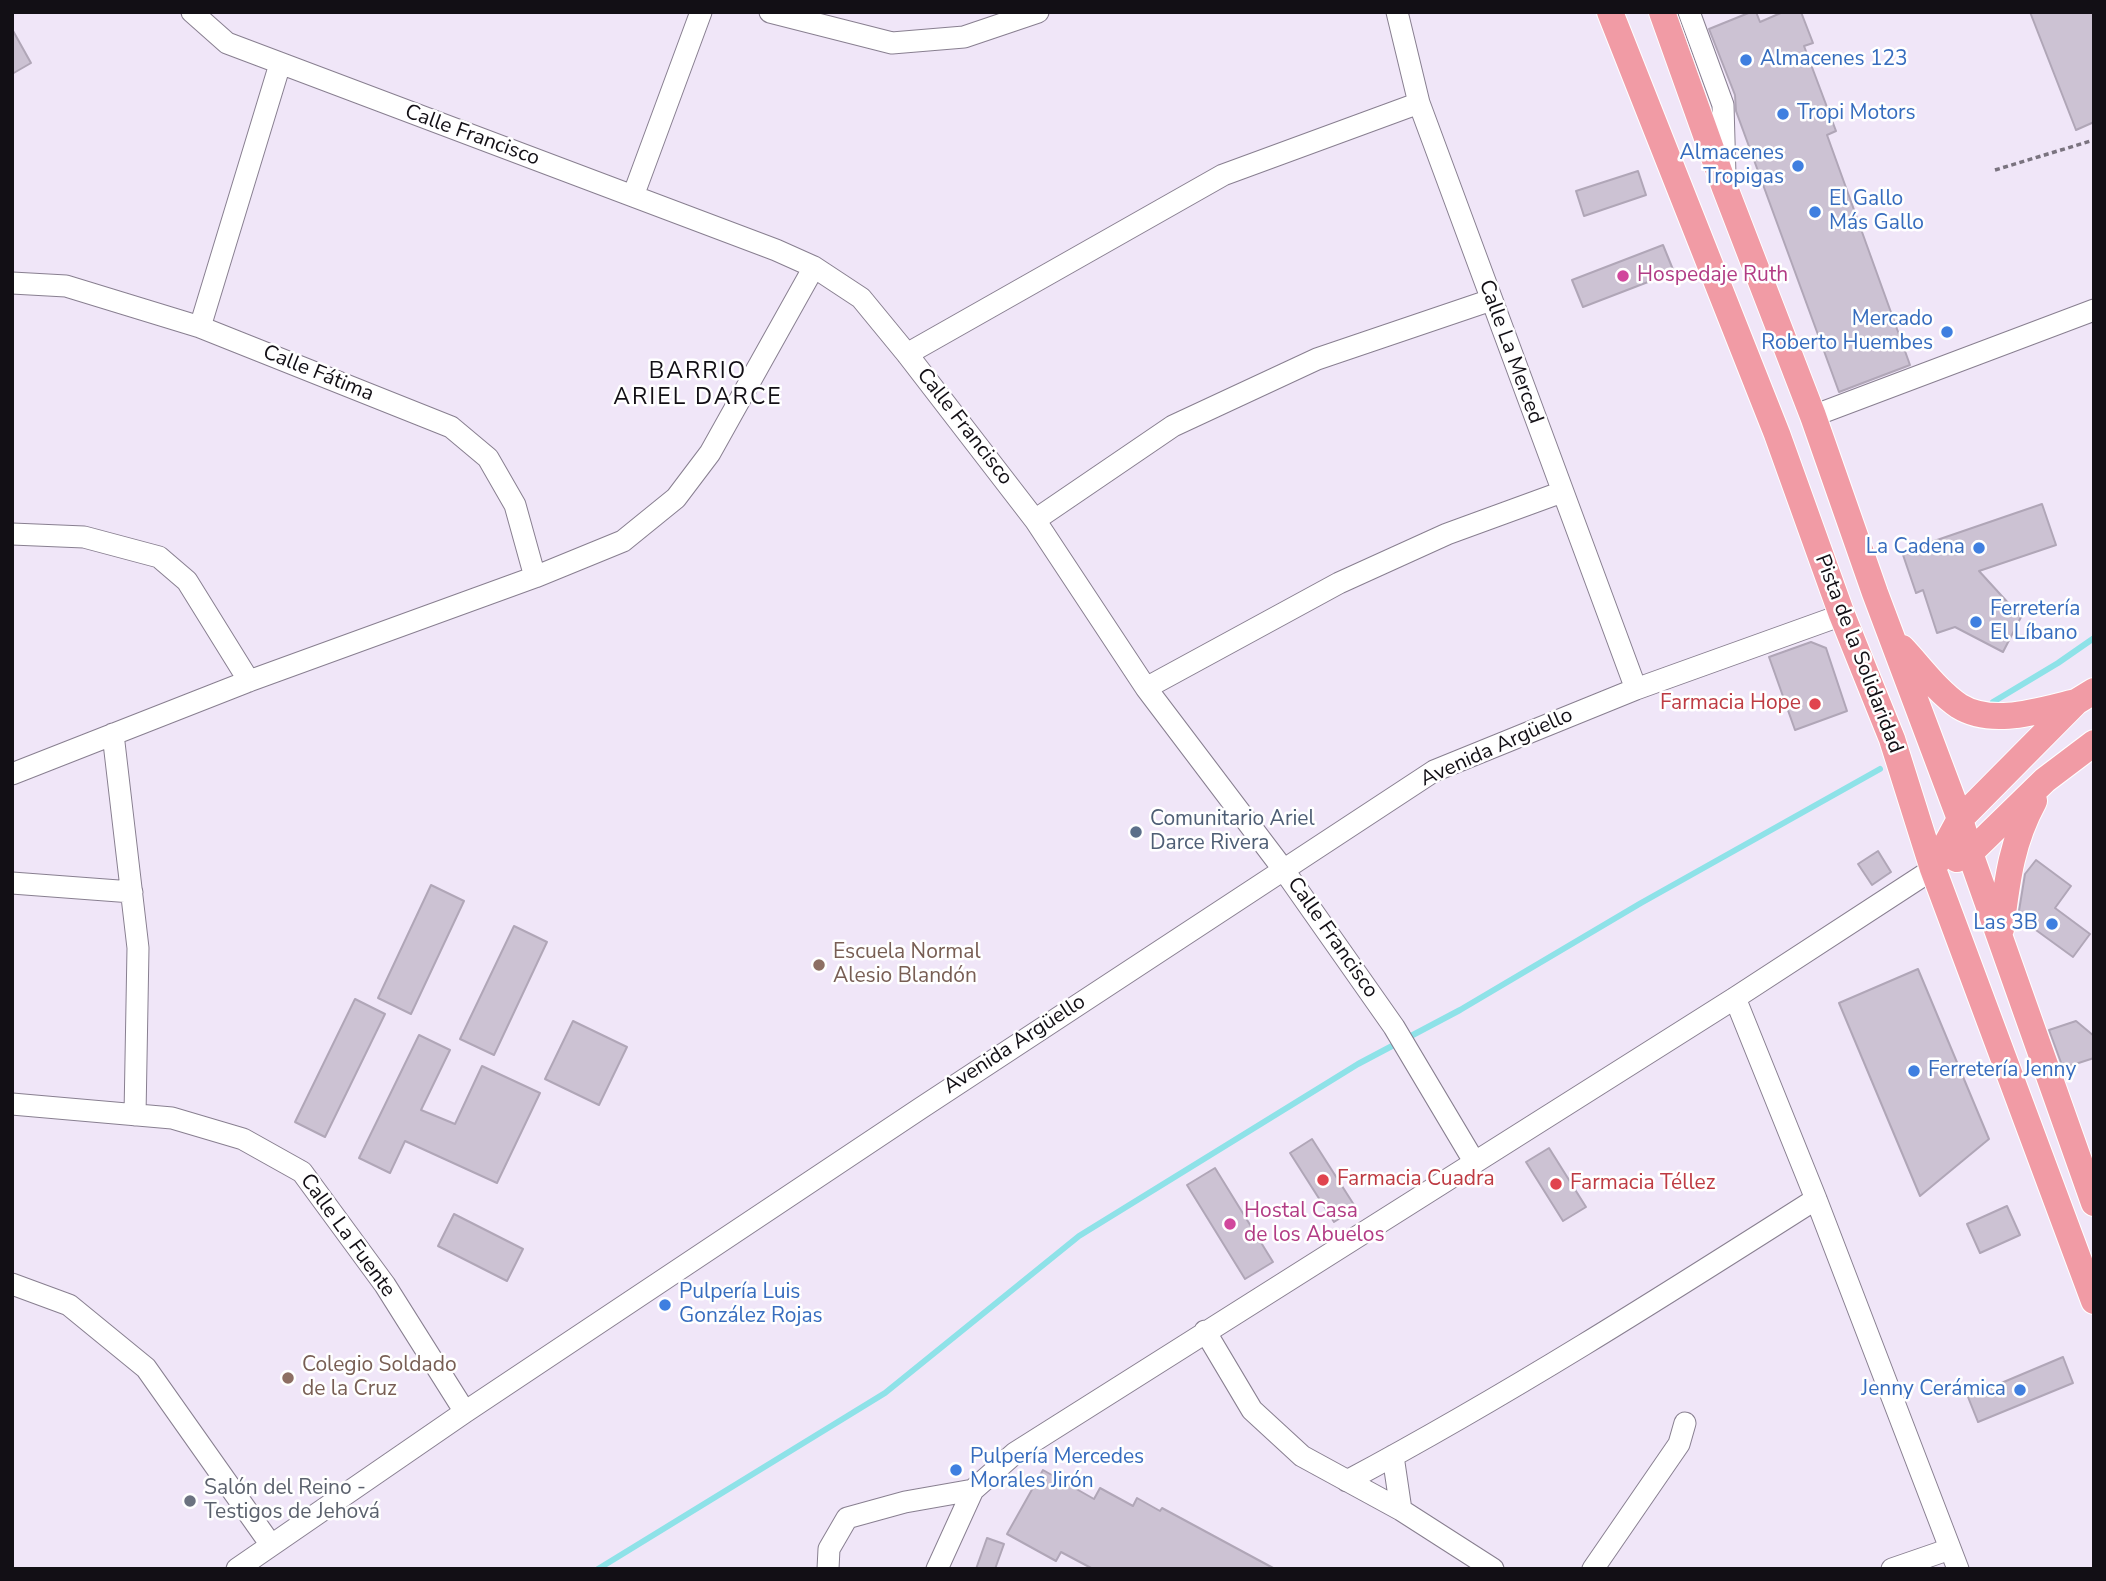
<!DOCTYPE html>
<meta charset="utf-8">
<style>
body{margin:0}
#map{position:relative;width:2106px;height:1581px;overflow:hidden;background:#f0e6f8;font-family:"Nunito Sans",sans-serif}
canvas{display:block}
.frame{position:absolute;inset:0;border:14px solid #120f15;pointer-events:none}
</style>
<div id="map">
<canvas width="2106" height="1581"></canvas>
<div class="frame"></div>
</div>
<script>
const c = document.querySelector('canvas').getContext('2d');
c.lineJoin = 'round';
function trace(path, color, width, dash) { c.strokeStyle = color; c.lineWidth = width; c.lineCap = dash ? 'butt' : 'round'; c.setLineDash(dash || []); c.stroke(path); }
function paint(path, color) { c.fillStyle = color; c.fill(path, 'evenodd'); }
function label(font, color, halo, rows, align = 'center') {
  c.font = font + ' "Nunito Sans",sans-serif'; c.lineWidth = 5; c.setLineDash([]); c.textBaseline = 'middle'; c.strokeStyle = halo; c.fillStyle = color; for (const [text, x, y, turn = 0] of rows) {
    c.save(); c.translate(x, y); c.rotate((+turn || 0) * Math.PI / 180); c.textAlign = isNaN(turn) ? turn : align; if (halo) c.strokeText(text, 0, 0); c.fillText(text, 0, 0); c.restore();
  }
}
const stream = new Path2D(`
 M1993 702 2058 663 2094 638
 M598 1569 885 1393 1079 1236 1358 1064 1460 1010 1641 903 1880 769`);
const building = new Path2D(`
 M1751 12H1756L1760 22 1783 12H1801L1813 43 1804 46 1836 131 1827 135 1910 365 1839 392 1736 111 1735 95 1709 29Z
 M2030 12H2094V122L2076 130Z
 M12 29 31 63 12 74Z
 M1638 171 1646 195 1584 216 1576 191Z
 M1663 245 1674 272 1583 307 1572 280Z
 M2042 504 2056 545 1979 571 2021 617 2003 652 1955 627 1937 633 1923 590 1916 593 1902 552Z
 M1811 642 1826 648 1847 711 1795 730 1769 657Z
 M1878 851 1891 872 1872 885 1858 864Z
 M2036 860 2071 886 2055 908 2090 934 2073 957 2018 917 2025 874Z
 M431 885 464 901 411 1014 378 998Z
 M514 926 547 942 494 1055 460 1039Z
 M1918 969 1989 1139 1920 1196 1839 1003Z
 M355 999 385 1014 325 1137 295 1122Z
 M573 1021 627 1047 599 1105 545 1079Z
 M2076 1021 2094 1036V1058L2063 1068 2049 1030Z
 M419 1035 450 1050 421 1110 455 1124 482 1066 540 1093 497 1183 405 1141 390 1173 359 1158Z
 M1312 1139 1356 1208 1334 1222 1290 1153Z
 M1549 1148 1586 1207 1563 1221 1526 1162Z
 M1215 1168 1273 1262 1245 1279 1187 1185Z
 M2007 1206 2020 1235 1980 1253 1967 1224Z
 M454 1214 523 1249 507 1281 438 1246Z
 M2063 1357 2073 1383 1978 1422 1968 1397Z
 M1043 1470 1094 1499 1100 1488 1133 1506 1137 1498 1160 1511 1162 1508 1275 1569H1093L1061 1552 1056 1561 1007 1534Z
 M987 1538 1004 1544 995 1569H976Z`);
const path = new Path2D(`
 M1995 170 2094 140`);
const minor = new Path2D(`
 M192 12 227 43 776 250 814 267 861 298 907 354 1035 520 1146 688 1283 869 1394 1027 1475 1163
 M770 12 892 43 964 37 1038 12
 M1397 12 1419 103 1636 689
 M1689 12 1723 105 1725 175
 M633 196 701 12
 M12 283 66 286 200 327 451 427 488 458 515 505 535 577
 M200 327 280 64
 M907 354 1223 175 1419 103
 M1813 416 2094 310
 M1035 520 1173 426 1317 359 1491 300
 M12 534 84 537 159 557 187 581 249 681
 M1146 688 1339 583 1447 534 1562 492
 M113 734 138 948 135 1115
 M12 774 249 681 535 577 623 541 676 498 710 453 814 267
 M12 883 132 892
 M1735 998 1816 1199 1958 1569
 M12 1104 172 1118 243 1139 302 1172 385 1285 465 1412
 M12 1284 69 1305 146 1368 271 1545
 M1205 1331 1252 1410 1302 1456 1401 1510 1493 1569
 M1393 1456 1401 1510
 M1347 1481C1508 1395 1662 1297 1816 1199
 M237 1569 465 1412 921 1108 1434 771 1636 689 1842 615
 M828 1569 829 1549 847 1518 905 1502 973 1490
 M937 1569 973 1490 1015 1453 1735 998 1933 869
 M1593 1569 1679 1444 1685 1423
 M1892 1569 1950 1549`);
const major = new Path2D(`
 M1610 12 1777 434 1842 615 1892 739 1933 869 2094 1301
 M1662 12 1725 188 1813 416 1875 593 1960 819 1970 853 2094 1203
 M1902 648C1920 667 1937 691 1959 706 1993 727 2041 710 2076 702
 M1957 859 1970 853 2045 780 2094 743
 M1933 869 1960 819 2076 702 2094 691
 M2001 929C2007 882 2011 843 2034 801`);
const markers = [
 [1746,60,7,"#3f7fe0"],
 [1783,114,7,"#3f7fe0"],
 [1798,166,7,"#3f7fe0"],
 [1815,212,7,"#3f7fe0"],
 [1623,276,7,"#d1479c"],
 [1947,332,7,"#3f7fe0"],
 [1979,548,7,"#3f7fe0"],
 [1976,622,7,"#3f7fe0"],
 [1815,704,7,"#e0444e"],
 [1136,832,7,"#5c6f8a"],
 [2052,924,7,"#3f7fe0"],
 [819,965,7,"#8d6e63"],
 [1914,1071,7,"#3f7fe0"],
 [1323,1180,7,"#e0444e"],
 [1556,1184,7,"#e0444e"],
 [1230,1224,7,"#d1479c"],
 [665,1305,7,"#3f7fe0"],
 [288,1378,7,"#8d6e63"],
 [2020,1390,7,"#3f7fe0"],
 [956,1470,7,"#3f7fe0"],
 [190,1501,7,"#6b7280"]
];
const shopNames = [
 ["Almacenes 123",1760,60],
 ["Tropi Motors",1797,114],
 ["Almacenes",1784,154,"right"],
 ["Tropigas",1784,178,"right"],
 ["El Gallo",1829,200],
 ["Más Gallo",1829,224],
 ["Mercado",1933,320,"right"],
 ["Roberto Huembes",1933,344,"right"],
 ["La Cadena",1965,548,"right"],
 ["Ferretería",1990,610],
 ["El Líbano",1990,634],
 ["Las 3B",2038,924,"right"],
 ["Ferretería Jenny",1928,1071],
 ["Pulpería Luis",679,1293],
 ["González Rojas",679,1317],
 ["Jenny Cerámica",2006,1390,"right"],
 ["Pulpería Mercedes",970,1458],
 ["Morales Jirón",970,1482]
];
const streetNames = [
 ["Calle Francisco",472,136,20],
 ["Calle La Merced",1510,352,70],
 ["Calle Fátima",318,374,22],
 ["Calle Francisco",964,427,52],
 ["Pista de la Solidaridad",1858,654,69],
 ["Avenida Argüello",1497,748,-24],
 ["Calle Francisco",1332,938,55],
 ["Avenida Argüello",1015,1045,-33],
 ["Calle La Fuente",347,1236,54]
];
const hotelNames = [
 ["Hospedaje Ruth",1637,276],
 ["Hostal Casa",1244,1212],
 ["de los Abuelos",1244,1236]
];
const healthNames = [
 ["Farmacia Hope",1801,704,"right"],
 ["Farmacia Cuadra",1337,1180],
 ["Farmacia Téllez",1570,1184]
];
const serviceNames = [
 ["Comunitario Ariel",1150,820],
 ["Darce Rivera",1150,844]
];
const educationNames = [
 ["Escuela Normal",833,953],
 ["Alesio Blandón",833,977],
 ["Colegio Soldado",302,1366],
 ["de la Cruz",302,1390]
];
const worshipNames = [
 ["Salón del Reino -",204,1489],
 ["Testigos de Jehová",204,1513]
];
const neighbourhoodNames = [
 ["BARRIO",698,372],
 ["ARIEL DARCE",698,398]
];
trace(stream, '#8ee2e8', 6);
paint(building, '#ccc2d3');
trace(building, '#b0a6b7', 2);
trace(minor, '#887f90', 23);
trace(major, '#fff', 28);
trace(path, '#7a737f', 3.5, [5, 3.5]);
trace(minor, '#fff', 21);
trace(major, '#f19ba5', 26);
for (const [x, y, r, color] of markers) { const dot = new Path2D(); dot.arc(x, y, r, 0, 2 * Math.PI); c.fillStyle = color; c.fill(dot); trace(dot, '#fff', 2.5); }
label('21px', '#366cbe', '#fff', shopNames, 'left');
label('21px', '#120f15', '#fff', streetNames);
label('21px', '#b23c85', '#fff', hotelNames, 'left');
label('21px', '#be3a42', '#fff', healthNames, 'left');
label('21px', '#4e5e75', '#fff', serviceNames, 'left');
label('21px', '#785e54', '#fff', educationNames, 'left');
label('21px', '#5b616d', '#fff', worshipNames, 'left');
c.letterSpacing = '2px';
label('23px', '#120f15', '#fff', neighbourhoodNames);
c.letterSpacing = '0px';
</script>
